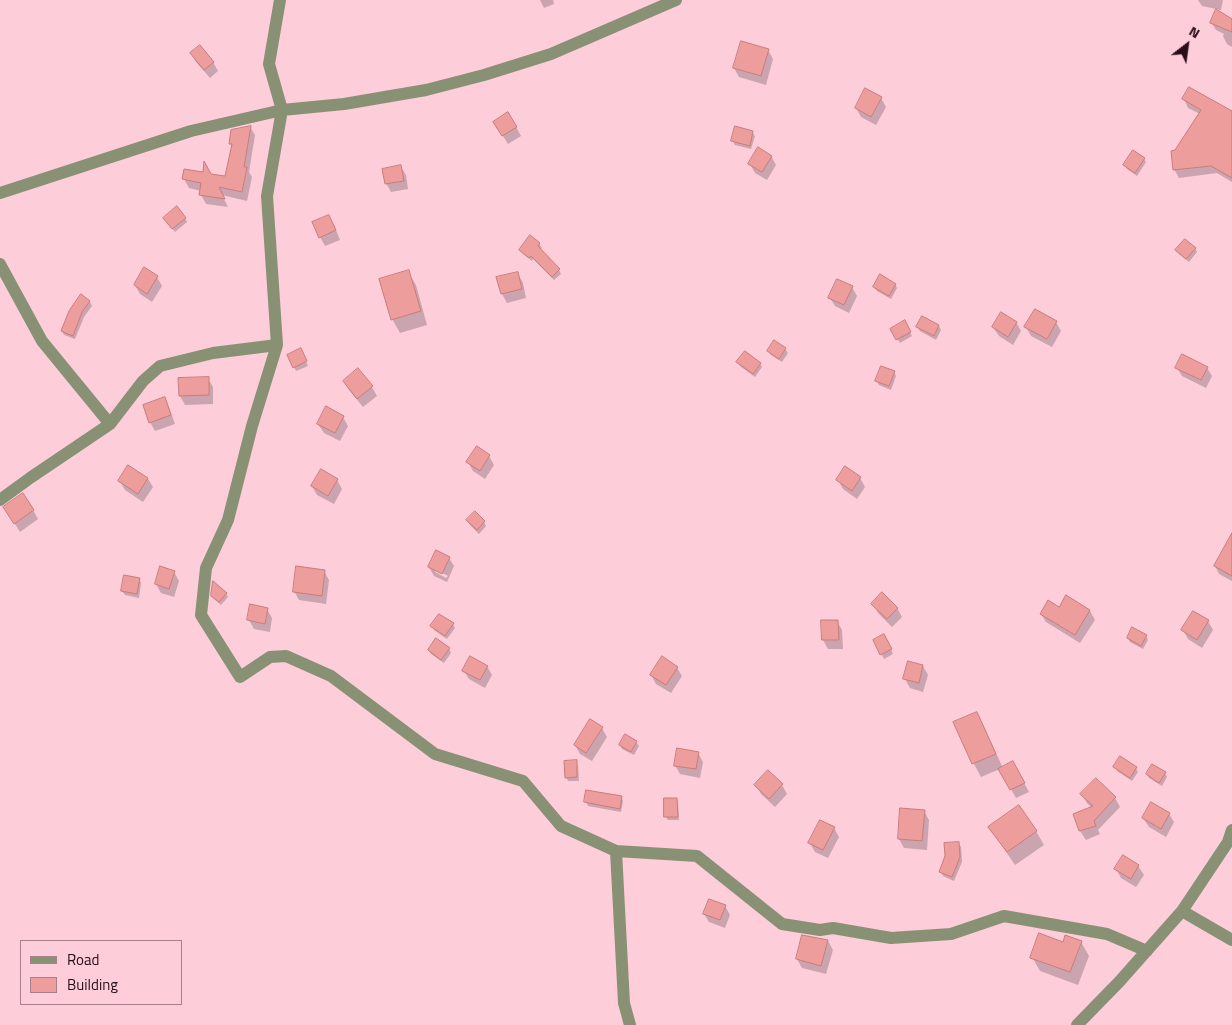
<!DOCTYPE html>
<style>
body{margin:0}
#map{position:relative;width:1232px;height:1025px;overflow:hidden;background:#fdcdda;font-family:"Titillium Web",sans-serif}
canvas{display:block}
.legend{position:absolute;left:20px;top:940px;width:162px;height:65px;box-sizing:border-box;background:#fdcdda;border:1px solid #a8808c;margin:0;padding:6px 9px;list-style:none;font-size:15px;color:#280d17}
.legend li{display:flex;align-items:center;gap:10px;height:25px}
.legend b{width:25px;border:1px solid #a8808c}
.north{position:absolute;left:1162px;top:20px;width:50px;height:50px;-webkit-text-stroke:4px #fdcdda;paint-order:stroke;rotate:30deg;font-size:14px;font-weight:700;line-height:20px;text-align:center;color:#280d17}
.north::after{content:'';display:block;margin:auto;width:18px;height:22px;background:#280d17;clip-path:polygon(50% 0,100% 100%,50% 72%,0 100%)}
</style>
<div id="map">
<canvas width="1232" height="1025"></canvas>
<ul class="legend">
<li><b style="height:6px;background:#899175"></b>Road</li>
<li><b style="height:14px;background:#ed9d9c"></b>Building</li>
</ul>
<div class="north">N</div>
</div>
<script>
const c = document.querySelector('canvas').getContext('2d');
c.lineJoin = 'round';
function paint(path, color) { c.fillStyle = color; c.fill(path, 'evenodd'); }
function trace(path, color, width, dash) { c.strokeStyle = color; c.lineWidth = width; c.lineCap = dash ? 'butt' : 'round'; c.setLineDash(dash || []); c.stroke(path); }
const shadow = new Path2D(`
 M540 0H553L554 4 544 8Z
 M1198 0H1223L1221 10 1202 6Z
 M1232 20V47L1227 44 1223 36 1224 34 1216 30 1211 22Z
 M768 50 773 59 766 85 739 77 734 68Z
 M191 53 213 62 218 71 210 78 196 62Z
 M881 98 886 107 876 125 861 117 856 108Z
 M1184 99 1232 113V182L1217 173 1179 178 1174 169 1200 114 1188 108Z
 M250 127 255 135 249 172 252 177 247 201 222 195 228 207 206 204 201 195V191L189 188 184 179 210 175 226 177 233 148 230 144Z
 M516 127 521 136 508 144 500 131Z
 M752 132 755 136 751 149 735 145 733 141Z
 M771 156 776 165 767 180 755 173 750 164Z
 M1144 159 1146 162 1137 176 1127 169 1124 165Z
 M401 167 406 175 408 189 391 192 386 183Z
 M185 218 187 222 175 232 167 222Z
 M334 225 340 240 325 246 320 237Z
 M530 237 539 244 542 248 540 250 559 270 561 274 554 280 533 259 532 261 523 254 521 250Z
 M1195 248 1197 252 1189 262 1179 254 1177 250Z
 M408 272 416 285 427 325 400 333 392 319Z
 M518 274 523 283 526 298 507 303 502 294 498 278Z
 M157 277 162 286 152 302 140 294 135 285Z
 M895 284 897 288 891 299 877 291 874 287Z
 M852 287 857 296 849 313 835 306 830 298Z
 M81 296 90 302 92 306 84 317 75 339 64 335 62 331Z
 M904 322 912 336 900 343 891 329Z
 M1016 322 1021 331 1013 345 999 336 993 327Z
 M1056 322 1061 331 1052 347 1031 336 1026 327Z
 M939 326 941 330 936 340 920 331 917 327Z
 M785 349 788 353 782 362 771 355 768 351Z
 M303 354 308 366 296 371 294 367Z
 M738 362 760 363 762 367 755 377 740 366Z
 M1177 368H1207L1212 376 1206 388 1182 376Z
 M358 370 372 387 377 396 363 407 349 390 344 381Z
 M894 372 896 376 891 390 879 385 877 381Z
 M208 379 213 387V404L185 405 180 396Z
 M164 399 169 407 175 424 155 431 150 422Z
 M343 417 348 426 340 441 324 433 318 424Z
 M477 448 489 456 494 465 485 479 473 471 468 462Z
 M860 478 865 487 857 499 843 489 838 480Z
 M148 479 153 487 143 502 125 490 120 481Z
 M337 480 342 489 334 504 317 495 312 486Z
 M33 510 38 519 20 532 10 516Z
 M475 513 484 522 486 526 479 534 470 525 468 521Z
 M1232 542V581L1219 574 1215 566Z
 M449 558 454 566 447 582 434 576 429 567ZM435 569 448 576 446 578 435 572Z
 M324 571 329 580 326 604 299 600 294 591Z
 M174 572 179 581 174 597 161 593 156 584Z
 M139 579 141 583 139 598 125 595 122 591Z
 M226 593 228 597 221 605 215 600 212 596Z
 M1067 597 1090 611 1095 620 1080 643 1046 622 1041 614 1059 609Z
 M873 604 897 608 902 617 892 627 878 613Z
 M267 609 272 618 270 632 254 629 249 620Z
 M823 621H837L842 630 843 649H828L823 640Z
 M1208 621 1213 630 1202 648 1188 639 1183 630Z
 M453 624 455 628 447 639 434 630 432 626Z
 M1146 636 1148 640 1143 649 1130 642 1128 638Z
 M886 639 893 654 884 659 874 640Z
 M449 649 451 653 444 663 431 654 429 650Z
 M487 666 492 675 485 688 469 679 464 671Z
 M923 666 928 675 923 692 910 688 905 679Z
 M677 668 682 676 671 693 656 684 651 675Z
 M976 713 984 727 1003 768 1013 763 1029 792 1016 798 1000 769 981 777 974 764 955 723Z
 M602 728 607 737 592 761 580 754 575 745Z
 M625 736 636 742 639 746 634 755 622 749 620 745Z
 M698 753 703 762 700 778 680 774 675 765Z
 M576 762 578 766 579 781H568L566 777Z
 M1115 767 1136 768 1138 772 1132 781 1117 771Z
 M1165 773 1167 777 1162 786 1149 778 1147 774Z
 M1096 779 1115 798 1120 807 1098 830 1100 834 1086 840 1080 831 1074 815 1092 808 1087 803 1082 795Z
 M756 785H782L787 794 775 807 761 794Z
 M621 797 623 801 621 812 588 806 586 802Z
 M676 799 678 803 679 820H668L665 816Z
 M924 811 929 820 927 850 904 848 899 839Z
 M1169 814 1174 822 1166 837 1149 827 1143 818Z
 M990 827 1036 831 1044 845 1015 865 998 840Z
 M834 828 839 837 828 858 815 852 810 843Z
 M958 843 961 847 962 862 954 881 943 876 941 872 947 856Z
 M1123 857 1138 866 1144 875 1136 887 1121 878 1116 869Z
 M725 906 730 915 725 928 709 922 704 914Z
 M828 941 833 950 826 974 802 968 797 959Z
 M1081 942 1089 956 1078 985 1040 971 1032 957Z`);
const building = new Path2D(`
 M1216 9 1232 19V32L1210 23Z
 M741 41 769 49 761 76 733 68Z
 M200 45 214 62 204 70 190 53Z
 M1189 87 1232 111V178L1211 166 1173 170 1171 151 1175 150 1201 110 1182 99Z
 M865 88 882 97 871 117 855 108Z
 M508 112 517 127 502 136 493 122Z
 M251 126 244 167H247L242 192 219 187 225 199 199 195 201 183 182 179 184 169 203 172 204 161 211 174 225 176 232 144H229L231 130Z
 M735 126 753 131 750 146 731 141Z
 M758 147 772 156 762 172 748 164Z
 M1133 150 1145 158 1135 173 1123 165Z
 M401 165 404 181 385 184 382 169Z
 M177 206 186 218 172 229 163 218Z
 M329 215 336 230 319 238 312 222Z
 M530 235 540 243 538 246 560 269 552 277 531 256 529 258 519 250Z
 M1185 239 1196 248 1186 259 1175 250Z
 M144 267 158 276 147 294 134 285Z
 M409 270 421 311 391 320 379 279Z
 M518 272 522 289 501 294 496 277Z
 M880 274 896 284 889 296 873 287Z
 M837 279 853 286 844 305 828 298Z
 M81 294 90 301 82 312 73 336 61 331 69 311Z
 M1035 309 1057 321 1047 339 1024 327Z
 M1001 312 1017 322 1008 337 992 327Z
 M922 316 939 325 934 336 916 327Z
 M905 320 911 332 896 340 890 329Z
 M774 340 786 348 779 359 767 351Z
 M301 348 307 361 293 368 287 355Z
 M745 351 761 363 753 374 736 362Z
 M1182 354 1208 367 1201 380 1175 368Z
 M881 366 895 371 889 386 875 381Z
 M358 368 373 386 357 399 343 381Z
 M209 377V395L179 396 178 378Z
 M165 397 171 415 149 423 143 405Z
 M326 406 344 416 335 433 317 424Z
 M477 446 490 455 480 471 466 462Z
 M128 465 148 478 138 494 118 481Z
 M845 466 861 477 852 491 836 480Z
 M321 469 338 479 328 496 311 486Z
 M23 493 34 510 14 524 3 507Z
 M475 511 485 521 477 530 466 520Z
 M1232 533V576L1214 566Z
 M436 550 450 557 442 574 428 567Z
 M160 566 175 571 169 589 155 584Z
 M296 566 325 570 322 596 293 592Z
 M124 575 140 578 137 594 121 591Z
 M213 581 227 593 219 602 211 596Z
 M882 592 898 608 887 619 871 604Z
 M1066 595 1090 610 1075 635 1040 614 1048 600 1059 607Z
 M250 604 268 608 265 624 247 620Z
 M1193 611 1209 620 1197 640 1181 630Z
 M439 614 454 623 445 636 430 626Z
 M821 620H838L839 640H822Z
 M1132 627 1147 635 1141 646 1127 638Z
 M884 634 892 649 880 655 873 640Z
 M436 638 450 648 441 660 428 650Z
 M470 656 488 666 480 680 462 671Z
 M662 656 678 667 666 685 650 675Z
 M908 661 923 665 919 683 903 679Z
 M977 712 996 754 972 764 953 722Z
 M590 719 603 727 586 753 574 745Z
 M625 734 637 741 631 752 619 745Z
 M677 748 699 752 696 769 674 766Z
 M1120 756 1137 767 1130 778 1113 767Z
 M577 760V777L565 778 564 761Z
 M1013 761 1025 783 1010 790 998 769Z
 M1152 764 1166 772 1159 783 1146 774Z
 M768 770 783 784 769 799 754 785Z
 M1096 778 1116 797 1094 821 1096 826 1079 831 1073 814 1093 806 1080 794Z
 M586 790 622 796 620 809 584 802Z
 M664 798H677L678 817H664Z
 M1151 802 1170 813 1161 829 1142 818Z
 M1019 805 1037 831 1007 852 988 827Z
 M900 808 925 810 922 841 898 839Z
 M820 820 835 827 823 850 808 843Z
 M959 842 960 857 952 877 939 872 945 856 944 843Z
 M1123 855 1139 865 1131 879 1114 869Z
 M709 899 726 905 720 920 703 914Z
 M1039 933 1063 942 1065 935 1082 941 1070 972 1030 958Z
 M802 935 828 940 821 966 796 959Z`);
const minor = new Path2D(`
 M280 0 269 64 282 110 267 196 277 345 252 426 228 520 206 568 201 615 240 677 270 657 286 656 331 676 435 754 523 781 561 826 616 851 697 856 782 924 820 930 833 928 891 938 951 934 1004 916 1107 934 1147 951
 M0 193 191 131 282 110 344 104 426 90 484 75 551 54 676 0
 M0 264 42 341 110 424
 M0 500 30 478 110 424 143 381 160 366 213 353 277 345
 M616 851 624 1003 630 1025
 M1182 911 1232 940
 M1077 1025 1119 982 1182 911 1228 842 1232 830`);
paint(shadow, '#0003');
paint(building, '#ed9d9c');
trace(building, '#c87c7c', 1);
trace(minor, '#899175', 12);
</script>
